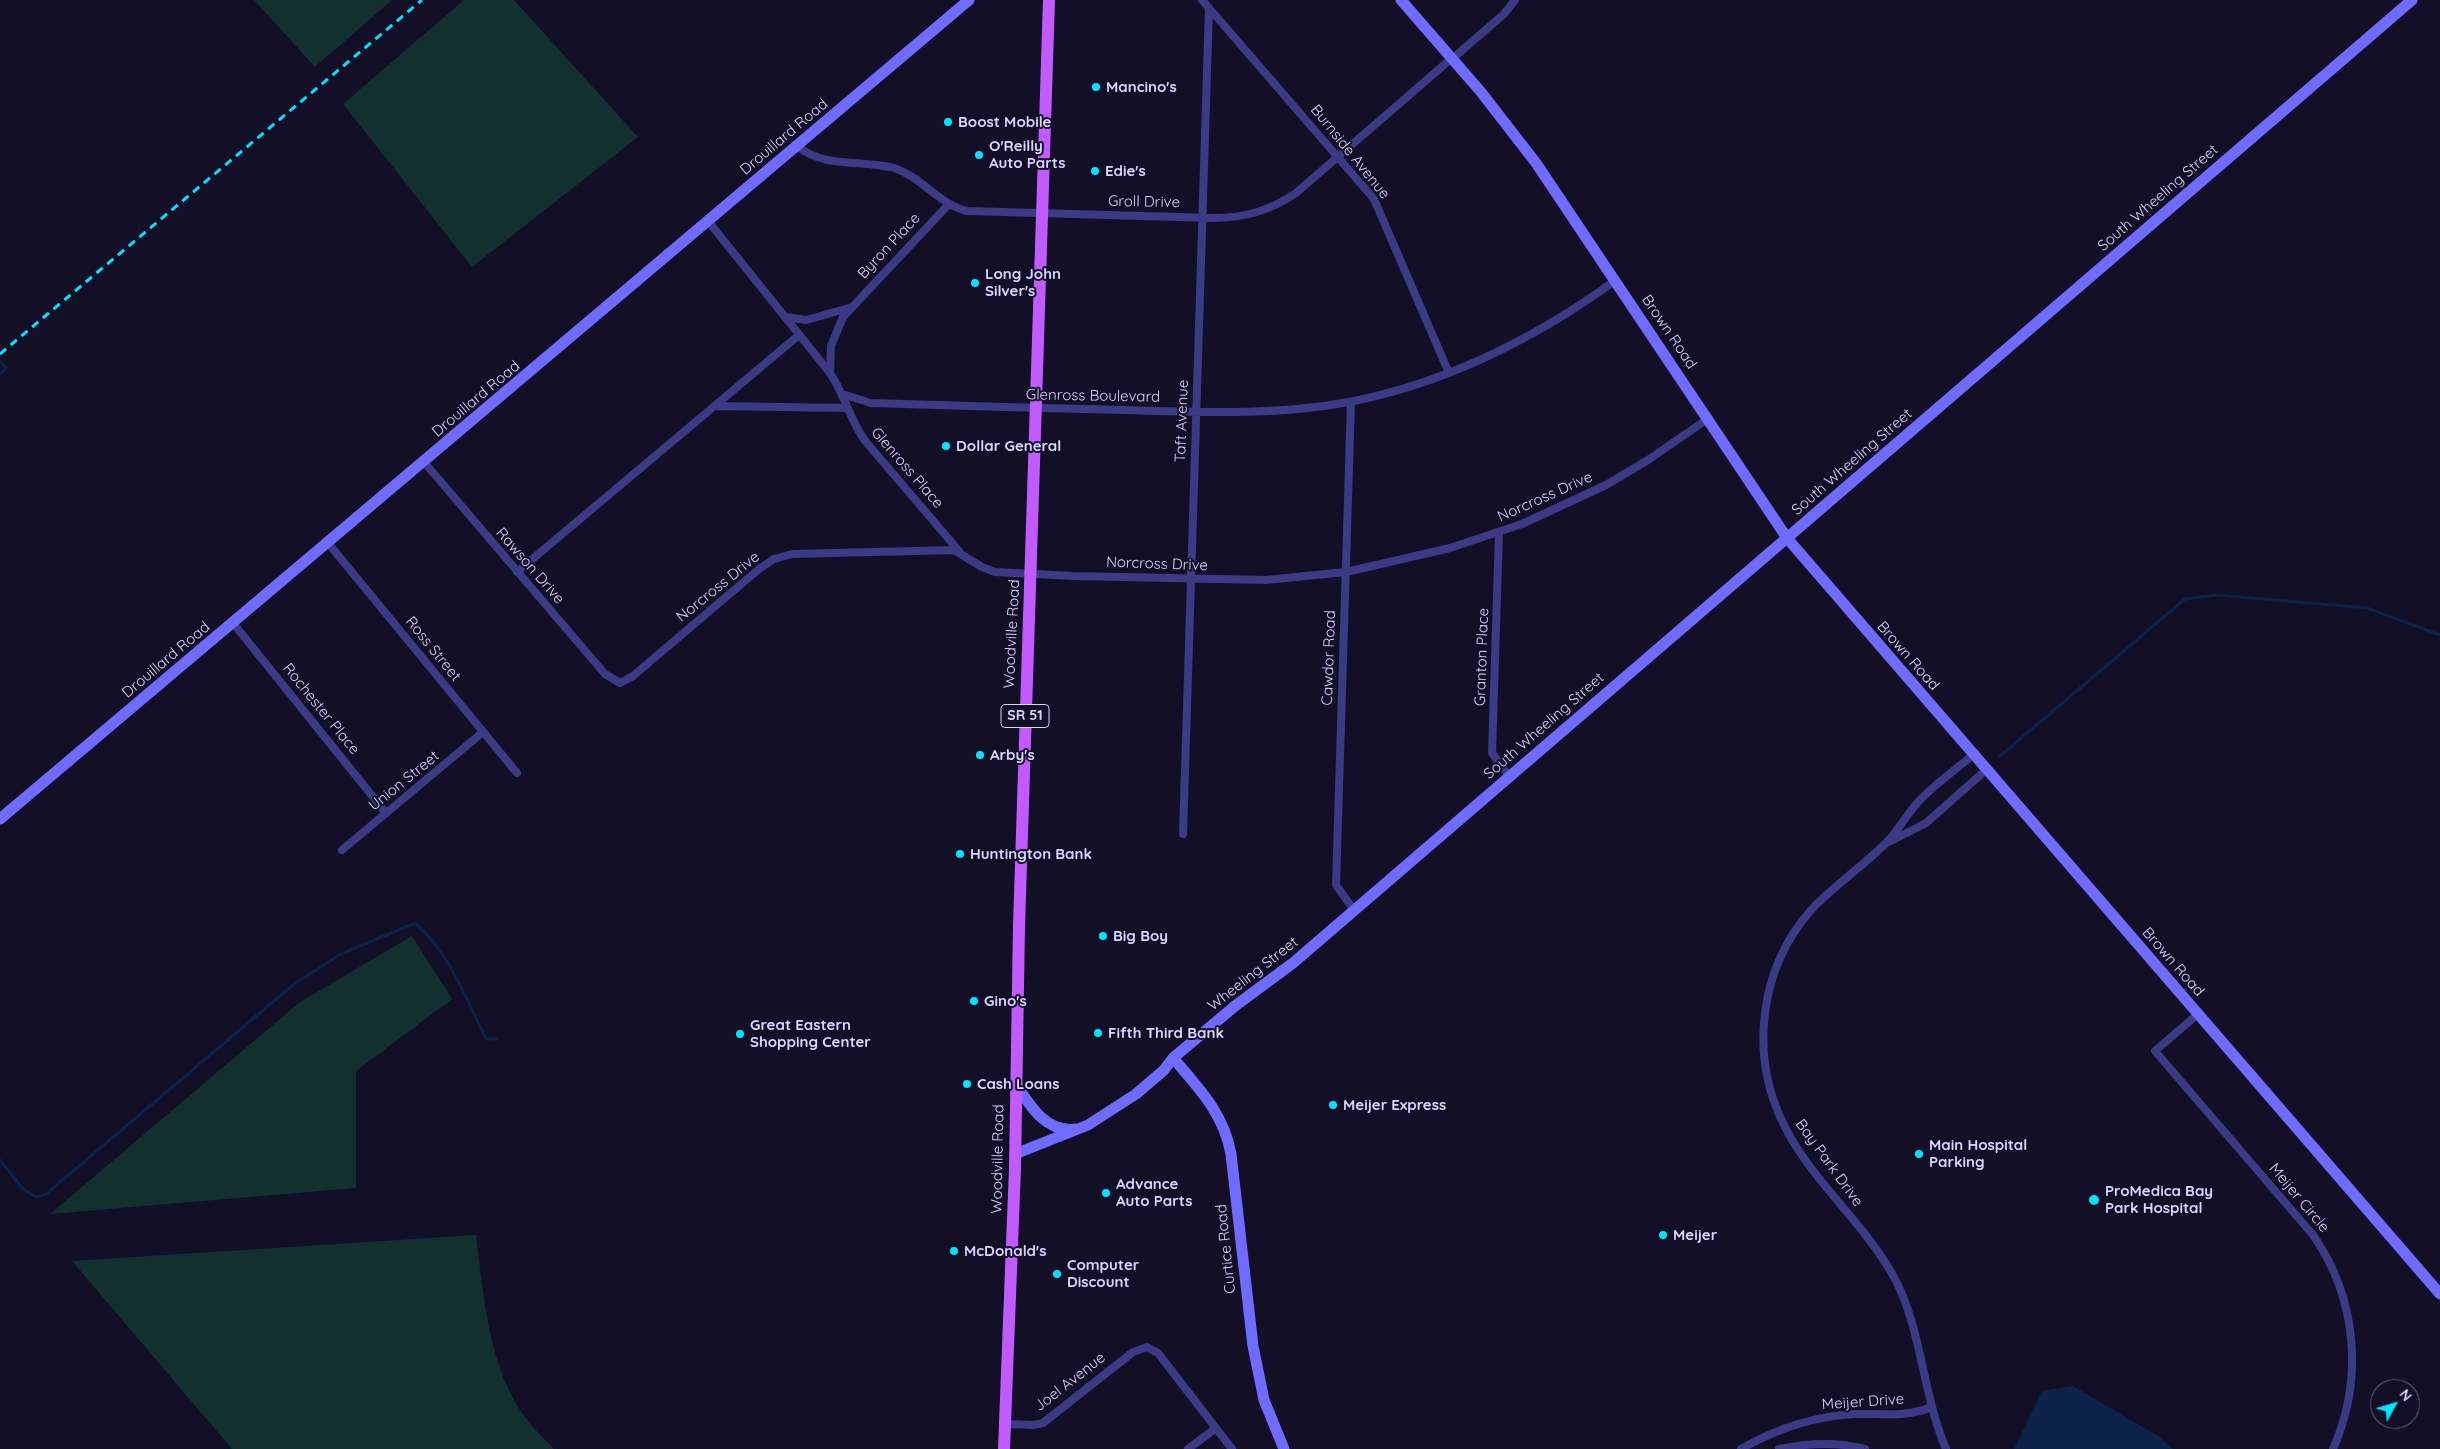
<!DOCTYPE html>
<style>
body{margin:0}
#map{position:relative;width:2440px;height:1449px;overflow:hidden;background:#130f26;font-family:Quicksand,sans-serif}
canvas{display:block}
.north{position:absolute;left:2370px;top:1379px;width:50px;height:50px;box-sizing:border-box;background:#130f26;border:1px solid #625e7d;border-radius:50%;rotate:51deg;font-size:14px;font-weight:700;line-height:20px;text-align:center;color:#d9d4ff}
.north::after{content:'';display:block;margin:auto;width:18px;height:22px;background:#00e5ff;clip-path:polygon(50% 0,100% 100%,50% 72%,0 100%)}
</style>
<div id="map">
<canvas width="2440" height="1449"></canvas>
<div class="north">N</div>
</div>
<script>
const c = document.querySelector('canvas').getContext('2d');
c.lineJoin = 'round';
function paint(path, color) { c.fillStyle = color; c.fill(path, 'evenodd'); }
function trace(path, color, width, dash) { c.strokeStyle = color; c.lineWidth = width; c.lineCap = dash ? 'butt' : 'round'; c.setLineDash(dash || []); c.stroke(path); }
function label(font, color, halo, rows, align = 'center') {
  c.font = font + ' Quicksand,sans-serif'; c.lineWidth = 4; c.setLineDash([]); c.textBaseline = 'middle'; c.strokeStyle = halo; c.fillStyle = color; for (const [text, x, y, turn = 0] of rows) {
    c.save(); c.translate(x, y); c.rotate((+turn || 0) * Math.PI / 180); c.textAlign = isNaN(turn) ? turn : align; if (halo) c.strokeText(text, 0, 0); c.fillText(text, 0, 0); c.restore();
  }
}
const green = new Path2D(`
 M254 0H392L315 67Z
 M464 0H514L638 137 472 267 343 104Z
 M412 936 452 999 356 1071V1188L50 1214 300 1002Z
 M476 1235C484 1297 488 1370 528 1421 536 1431 545 1440 554 1449H232L72 1261Z`);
const water = new Path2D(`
 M2073 1386 2158 1436 2173 1449H2014L2042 1391Z`);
const stream = new Path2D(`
 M0 361 6 368 0 374
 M2000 756 2185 599 2217 595 2367 608 2440 635
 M0 1160 23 1189 36 1197 46 1194 294 984 341 954 415 923C449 952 467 1000 486 1039H496`);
const street = new Path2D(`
 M1202 0 1374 199 1449 373
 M1452 59 1504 14 1515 0
 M797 146C825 169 861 159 894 168 922 177 938 204 967 211L1213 218C1244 218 1270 211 1296 193L1452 58
 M708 221 830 373C845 395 850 421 866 442L959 551
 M785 317 806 320 849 308
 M830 372 831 346 843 317 949 204
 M842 394 871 403C955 406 1040 408 1124 410 1199 412 1274 416 1349 402 1447 383 1536 338 1616 280
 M1351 402 1336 885 1354 910
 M715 406 847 408
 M424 462 605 674 620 683 633 676 759 569 774 559 792 554 954 550 982 567 995 572 1073 576 1266 580 1346 572 1450 548 1522 524 1606 485 1648 460 1709 418
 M1499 533 1492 753 1509 776
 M328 543 517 773
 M517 572 799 335
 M233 623 386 813
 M1183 834 1209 8
 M1889 842 1926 823 1986 770
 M342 850 483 732
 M2198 1014 2155 1051 2313 1235C2357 1298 2364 1379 2333 1449
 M1005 1424 1033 1425 1043 1423 1133 1352 1147 1347 1158 1353 1232 1449
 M1188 1449 1216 1428
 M1741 1449C1776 1429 1814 1416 1855 1414 1880 1413 1907 1418 1931 1407
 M1779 1449C1808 1443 1836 1441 1865 1449
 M1946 1449C1923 1395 1921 1328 1895 1279 1865 1223 1812 1182 1784 1125 1749 1055 1759 968 1812 909 1834 886 1860 868 1883 846 1897 833 1906 815 1919 801 1935 784 1955 770 1973 755`);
const secondary = new Path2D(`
 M1401 0 1481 92 1536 163 1787 538 2440 1294
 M0 819 969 0
 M1173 1058C1199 1088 1224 1114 1231 1154L1253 1346 1264 1400 1284 1449
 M1016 1084C1030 1106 1046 1133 1076 1129
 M1015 1154 1088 1125 1136 1094 1164 1070 1173 1058 1235 1006 1293 963 2412 0`);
const primary = new Path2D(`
 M1004 1449 1015 1168 1019 926 1049 0`);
const rail = new Path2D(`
 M0 354 422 0`);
const markers = [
 [1096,87,5,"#00e5ff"],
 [948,122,5,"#00e5ff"],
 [979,155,5,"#00e5ff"],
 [1095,171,5,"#00e5ff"],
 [975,283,5,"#00e5ff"],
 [946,446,5,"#00e5ff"],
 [980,755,5,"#00e5ff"],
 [960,854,5,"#00e5ff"],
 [1103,936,5,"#00e5ff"],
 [974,1001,5,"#00e5ff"],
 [1098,1033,5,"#00e5ff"],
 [740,1034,5,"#00e5ff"],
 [967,1084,5,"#00e5ff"],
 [1333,1105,5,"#00e5ff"],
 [1919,1154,5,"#00e5ff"],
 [1106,1193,5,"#00e5ff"],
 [2094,1200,6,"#00e5ff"],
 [1663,1235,5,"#00e5ff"],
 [954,1251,5,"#00e5ff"],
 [1057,1274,5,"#00e5ff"]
];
const shields = [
 [1025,716,48]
];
const shieldNames = [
 ["SR 51",1025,716]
];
const poiNames = [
 ["Mancino's",1106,87],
 ["Boost Mobile",958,122],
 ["O'Reilly",989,146],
 ["Auto Parts",989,163],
 ["Edie's",1105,171],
 ["Long John",985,274],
 ["Silver's",985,291],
 ["Dollar General",956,446],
 ["Arby's",990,755],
 ["Huntington Bank",970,854],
 ["Big Boy",1113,936],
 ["Gino's",984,1001],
 ["Great Eastern",750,1025],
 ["Shopping Center",750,1042],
 ["Fifth Third Bank",1108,1033],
 ["Cash Loans",977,1084],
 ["Meijer Express",1343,1105],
 ["Main Hospital",1929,1145],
 ["Parking",1929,1162],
 ["Advance",1116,1184],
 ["Auto Parts",1116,1201],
 ["ProMedica Bay",2105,1191],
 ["Park Hospital",2105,1208],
 ["Meijer",1673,1235],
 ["McDonald's",964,1251],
 ["Computer",1067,1265],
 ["Discount",1067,1282]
];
const streetNames = [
 ["Drouillard Road",784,137,-40],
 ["Burnside Avenue",1350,152,51],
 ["South Wheeling Street",2158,198,-41],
 ["Groll Drive",1144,202,1],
 ["Byron Place",889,246,-47],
 ["Brown Road",1669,332,56],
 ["Glenross Boulevard",1093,396,1],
 ["Drouillard Road",476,399,-40],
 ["Taft Avenue",1182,421,-88],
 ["South Wheeling Street",1852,462,-41],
 ["Glenross Place",907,468,49],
 ["Norcross Drive",1545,497,-24],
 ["Norcross Drive",1157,564,2],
 ["Rawson Drive",530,566,49],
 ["Norcross Drive",718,587,-39],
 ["Woodville Road",1012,634,-87],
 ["Ross Street",433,649,51],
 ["Brown Road",1908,656,49],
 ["Granton Place",1482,657,-88],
 ["Cawdor Road",1329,658,-88],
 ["Drouillard Road",166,660,-40],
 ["Rochester Place",321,709,51],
 ["South Wheeling Street",1544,726,-41],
 ["Union Street",404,781,-39],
 ["Brown Road",2173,962,49],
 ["Wheeling Street",1253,974,-38],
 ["Woodville Road",998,1159,-89],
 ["Bay Park Drive",1829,1163,54],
 ["Meijer Circle",2299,1198,50],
 ["Curtice Road",1226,1249,-96],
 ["Joel Avenue",1070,1382,-38],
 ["Meijer Drive",1863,1402,-4]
];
paint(green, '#12302f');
paint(water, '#0c2248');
trace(stream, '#0c2248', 3);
trace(street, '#3d3a85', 8);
trace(secondary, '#6f6bff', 11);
trace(primary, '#c25bff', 12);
trace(rail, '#00e5ff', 3, [8, 6]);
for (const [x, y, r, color] of markers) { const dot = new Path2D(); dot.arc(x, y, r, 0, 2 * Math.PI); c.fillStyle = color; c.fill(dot); trace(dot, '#130f26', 2); }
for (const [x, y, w] of shields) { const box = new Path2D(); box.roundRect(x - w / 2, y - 11.5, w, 23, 4); c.fillStyle = '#130f26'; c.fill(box); trace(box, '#d9d4ff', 1); }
label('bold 14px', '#d9d4ff', null, shieldNames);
label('bold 15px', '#d9d4ff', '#130f26', poiNames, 'left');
label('15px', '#d9d4ff', '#130f26', streetNames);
</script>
